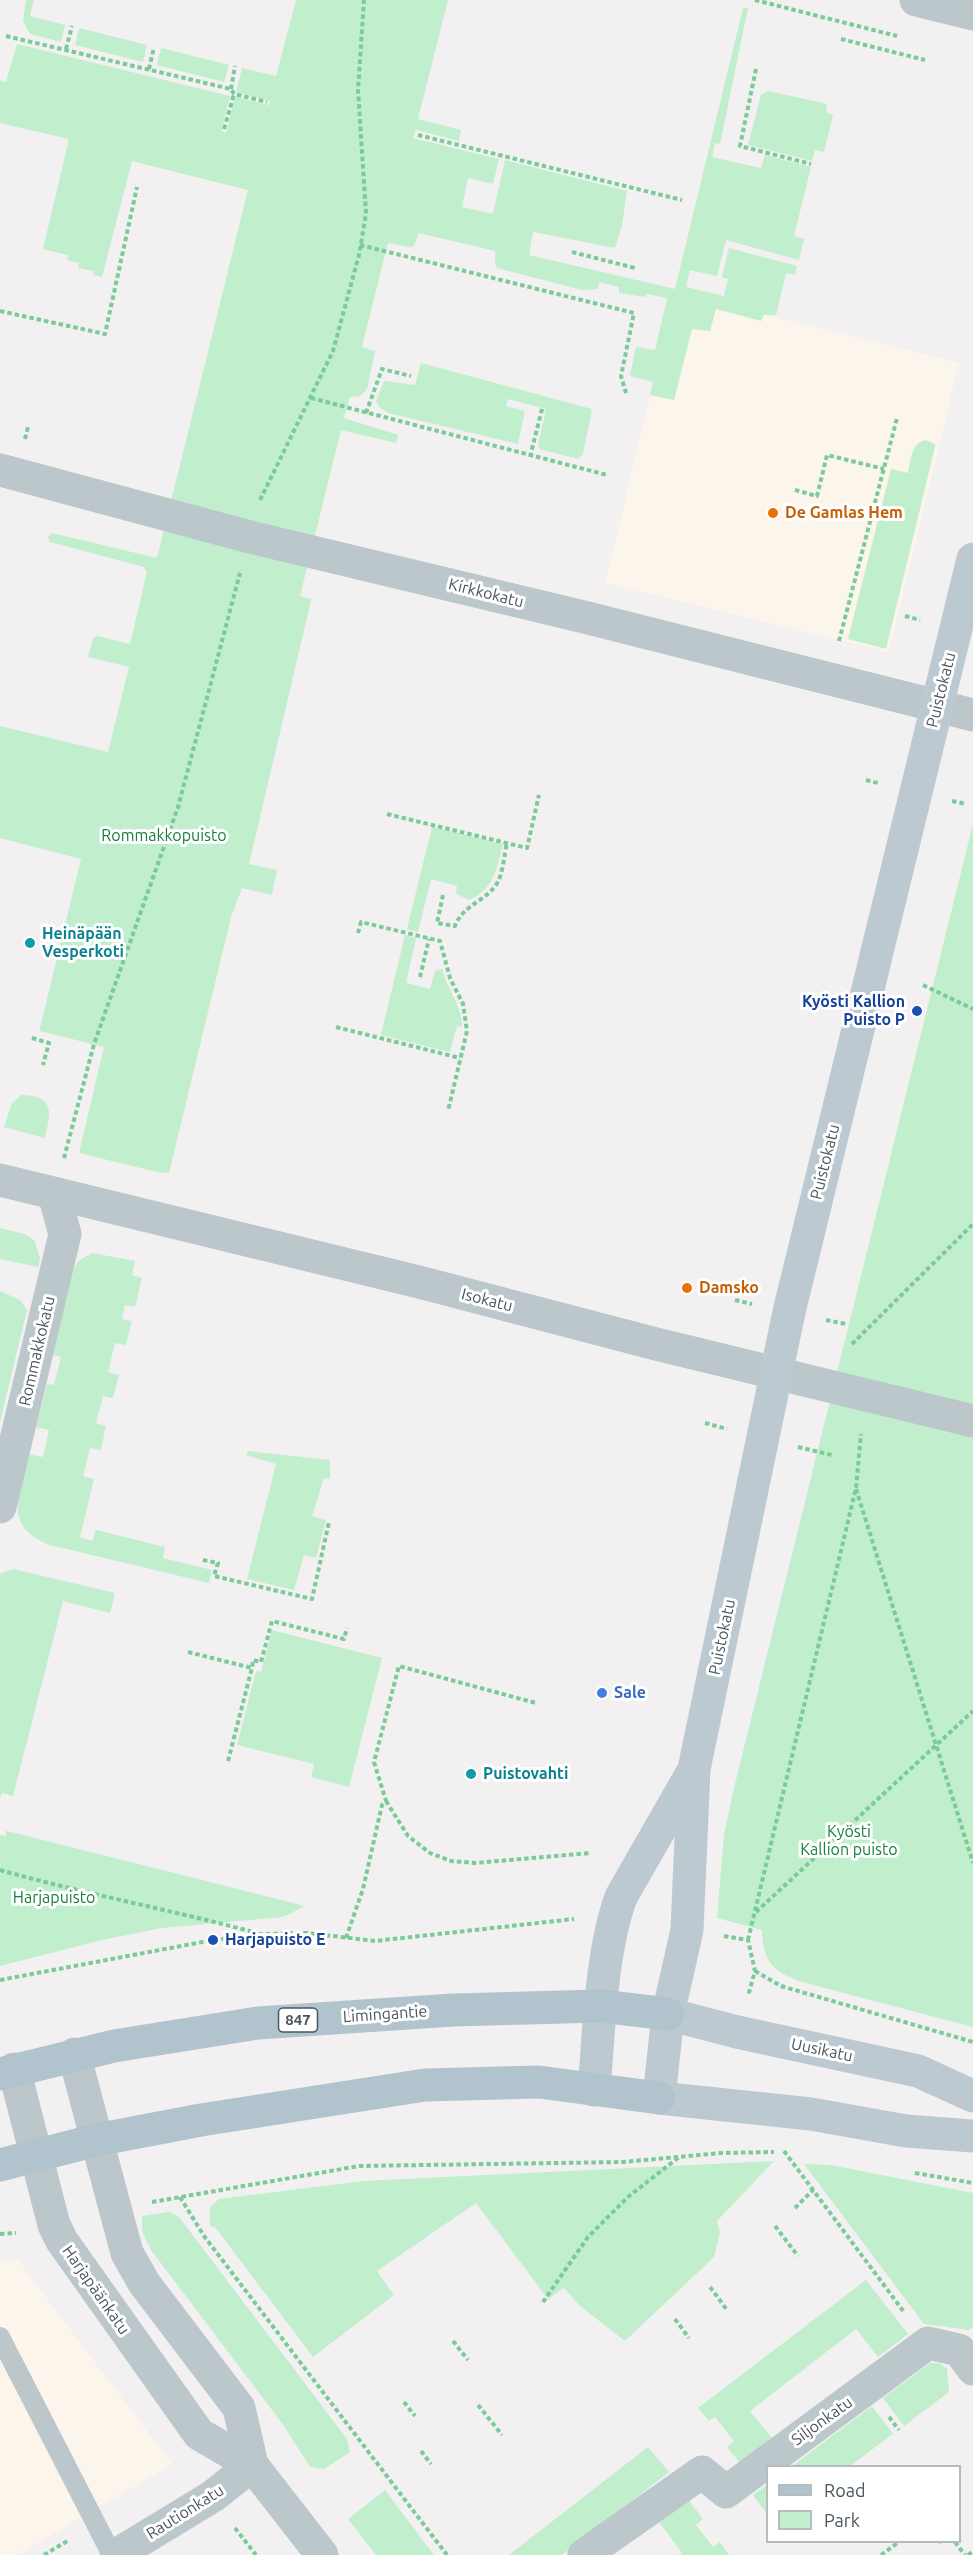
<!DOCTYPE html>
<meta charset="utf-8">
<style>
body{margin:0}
#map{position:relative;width:973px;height:2555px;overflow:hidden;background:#f3f0f1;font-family:Ubuntu,sans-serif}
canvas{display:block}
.legend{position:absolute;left:766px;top:2465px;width:195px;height:78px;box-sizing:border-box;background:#fff;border:2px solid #b6bbbe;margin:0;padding:8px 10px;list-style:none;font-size:18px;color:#49565d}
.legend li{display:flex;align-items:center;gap:12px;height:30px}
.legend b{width:30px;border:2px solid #b6bbbe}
</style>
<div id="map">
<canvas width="973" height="2555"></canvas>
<ul class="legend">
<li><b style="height:8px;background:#b1c4ce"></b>Road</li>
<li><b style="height:16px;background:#c1eecc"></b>Park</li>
</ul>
</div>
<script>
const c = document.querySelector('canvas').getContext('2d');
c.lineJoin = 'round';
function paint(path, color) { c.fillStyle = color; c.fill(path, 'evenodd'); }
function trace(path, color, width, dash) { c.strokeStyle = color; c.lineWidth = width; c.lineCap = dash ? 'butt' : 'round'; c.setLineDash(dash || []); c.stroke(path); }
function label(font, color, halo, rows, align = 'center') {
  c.font = font + ' Ubuntu,sans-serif'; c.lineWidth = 6; c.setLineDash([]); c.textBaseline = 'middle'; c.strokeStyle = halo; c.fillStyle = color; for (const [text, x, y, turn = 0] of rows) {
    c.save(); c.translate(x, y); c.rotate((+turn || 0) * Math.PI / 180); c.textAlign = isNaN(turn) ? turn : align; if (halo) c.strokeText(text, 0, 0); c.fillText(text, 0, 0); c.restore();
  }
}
const commercial = new Path2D(`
 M675 293 959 363 889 652 605 583Z
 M16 2258 172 2464 17 2555H0V2264Z`);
const green = new Path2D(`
 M26 0H34L30 16 65 25 61 42 30 34 23 21Z
 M296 0H448L418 119 461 130 459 141 416 130 413 138 499 159 493 184 468 178 462 207 493 214 505 160 627 191 622 225 615 248 533 232 529 255 675 289 743 8H748L720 144 715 143 712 157 761 168 765 155 811 167 794 236 804 239 799 260 726 240 717 276 690 270 686 287 724 296 728 279 722 277 729 248 797 266 795 275 786 273 776 315H764L761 321 716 309 710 331 692 329 674 400 650 395 653 382 630 376 636 347 655 350 667 298 647 294 645 297 619 293V287L599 282 598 289 582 290 497 268 495 262V251L419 233 414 246 411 247 388 243 362 347 375 351 367 389 360 396 350 397 344 418 398 435 396 443 341 430 300 596 311 599 310 605 249 864 277 870 272 895 242 888 231 917 169 1173 157 1172 79 1153 104 1047 40 1031V1028L81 859 0 838V726L108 752 129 667 88 657 93 639 97 636 130 644 147 572 144 567 50 542 48 537 52 533 157 558 248 190 132 161 102 277 93 275 94 271 78 268 79 263 67 260 68 255 43 249 69 139 0 123V81L6 82 17 44 230 96 221 131 226 133 235 97 269 105 270 101 236 92 242 68 276 76Z
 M79 28 147 45 143 62 75 45Z
 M161 48 229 65 224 82 157 65Z
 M768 91 827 104 826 112 833 115 824 152 815 150 812 161 748 145 761 95Z
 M421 363 592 409 583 454 578 459 539 449 538 445 546 409 508 399 506 406 525 411 518 444 388 413 379 407 376 401 384 381 415 385Z
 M926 440 935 444V447L886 649 848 639 891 469 908 473C911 460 911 443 926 440Z
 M973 824V2027L802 1982C773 1971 763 1963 762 1930L717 1918 724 1835 732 1796Z
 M432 827 503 844C496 870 495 888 469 900L456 894 457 886 431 879 418 932 407 929Z
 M405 935 416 938 406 983 430 989 435 971 442 969C447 990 462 1004 462 1027L457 1026 450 1052 381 1035Z
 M21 1095C55 1096 51 1112 45 1138L4 1127 12 1103Z
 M0 1228 24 1234 34 1240 40 1258 38 1267 0 1259Z
 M92 1253 135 1261 132 1275 142 1278 135 1307 125 1305 122 1319 132 1321 126 1345 115 1343 108 1372 119 1375 113 1398 103 1396 96 1423 106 1426 101 1450 90 1448 83 1476 94 1479 80 1537 92 1541 96 1530 165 1547 163 1558 212 1570 209 1583 50 1545C1 1526 20 1494 29 1454L43 1457 49 1430 36 1427 47 1384 54 1385 61 1357 53 1355 73 1271 78 1261Z
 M0 1291 20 1300 27 1310 0 1422Z
 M248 1451 330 1460V1479L324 1478 312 1516 326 1520 316 1558 304 1555 294 1590 247 1579 276 1464 246 1455Z
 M13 1569 115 1593 110 1613 63 1601 13 1796 2 1793 0 1798V1576L1 1573Z
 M272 1630 382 1658 349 1787 311 1777 314 1764 237 1745 256 1671 261 1672Z
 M6 1831H7L305 1906 283 1917 162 1928 102 1940 0 1966V1835L6 1836Z
 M774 2161 717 2221 720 2233 714 2257 625 2341 580 2306 564 2288 548 2299 476 2203 377 2271 394 2295 313 2357 215 2227 210 2226V2207L219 2199 363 2181Z
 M804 2164 831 2165 973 2193V2327L969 2330 924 2324Z
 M169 2212 179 2217 347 2439 350 2452 324 2469 310 2467 284 2426 151 2250 142 2231V2216Z
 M866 2280 908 2334 878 2357 856 2329 750 2411 772 2438 740 2463 727 2447 734 2441 715 2417 709 2421 698 2408Z
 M930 2363H939L947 2369 949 2392 904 2426 883 2398Z
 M872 2406 893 2434 850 2466H792Z
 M648 2447 669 2472 562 2555H509Z
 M767 2485V2514L753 2495Z
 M385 2490 434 2555H376L348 2519Z
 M688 2499 703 2519 696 2525 713 2547 720 2542 729 2555H679L682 2553 659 2522Z`);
const path = new Path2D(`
 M755 0 897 36
 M6 36 231 89 234 94 267 102
 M841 39 925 60
 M66 49 72 26
 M149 69 154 47
 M756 69 740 146 811 164
 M231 89 235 66
 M224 129 234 94
 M418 135 682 200
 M360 245 634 313 621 376 626 393
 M572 252 635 268
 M0 311 105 334 137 187
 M311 398 607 475
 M366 413 382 369 411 376
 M25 439 28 427
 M530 457 542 409
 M795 490 817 496 827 455 884 469
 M260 500 333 351 359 255 366 214 358 90 364 0
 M905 616 920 620
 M839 641 897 418
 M866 780 878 783
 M952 801 966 804
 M387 814 527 848 539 795
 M443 895 437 923 455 926C464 904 483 903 496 885 503 875 504 855 507 843
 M358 933 361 922 440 941 450 978 463 1004 467 1031 448 1111
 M420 977 429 939
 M923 985 973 1009
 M336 1027 460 1058
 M32 1038 49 1043 43 1065
 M64 1158 94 1044 178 807 240 573
 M735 1300 752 1304
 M826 1320 846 1324
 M852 1344 973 1224
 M705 1423 727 1429
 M798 1447 832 1455
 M856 1489 973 1863
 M203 1560 218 1563 214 1576 312 1599 329 1522
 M188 1652 252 1668 253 1660 261 1662 272 1621 344 1639 347 1628
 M228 1761 252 1668
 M386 1801 408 1836 430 1853 451 1861 475 1863 590 1853
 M0 1870C85 1894 172 1910 257 1933
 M756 1912 973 1711
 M724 1936 748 1940 755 1971 748 1996
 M346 1938 363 1889 382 1805 386 1801 374 1762 399 1666 536 1703
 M748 1940 856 1488 861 1434
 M755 1971 781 1986 973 2042
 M0 1980 213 1940 261 1934 307 1933 375 1941 574 1919
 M784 2151 904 2312
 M915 2173 973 2183
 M180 2197 204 2236 447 2555
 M152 2202 359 2166 623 2162 721 2153 774 2152
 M795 2208 813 2190
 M775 2226 798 2256
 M0 2234 16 2233
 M710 2287 727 2310
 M543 2302 588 2237 628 2197 679 2157
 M675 2319 689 2338
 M453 2341 468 2360
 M404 2402 415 2416
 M478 2405 502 2435
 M889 2417 899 2430
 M421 2451 431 2464
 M235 2528 256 2555
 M940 2542H941
 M955 2542 965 2555
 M44 2555 69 2540
 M881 2555 899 2542
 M968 2555 973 2551`);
const lane = new Path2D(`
 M0 2337 112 2555`);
const street = new Path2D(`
 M916 0 973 14
 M0 470 250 537 584 617 973 715
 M0 1180 419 1282 656 1344 973 1421
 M0 1507 65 1234 54 1194
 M74 2054 127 2253 144 2283 239 2408 252 2465
 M14 2069 54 2225 62 2241 199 2434 252 2465 322 2555
 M116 2555 213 2496 252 2465
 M584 2555 702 2472 726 2492 928 2343 959 2350 973 2369`);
const secondary = new Path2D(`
 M973 559 789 1312 694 1769 687 1930 668 2014 659 2098 811 2114 906 2131 973 2136
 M668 2014 737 2032 918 2071 973 2096
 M594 2090C599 2031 601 1952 621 1897L692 1773`);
const primary = new Path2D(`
 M0 2074 114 2046 258 2023 453 2010 601 2006 668 2014
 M0 2165 96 2140 201 2120 425 2085 539 2082 659 2098`);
const markers = [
 [773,513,6,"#e8710a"],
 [30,943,6,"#0f9aa8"],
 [917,1011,6,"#1a4fb4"],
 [687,1288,6,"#e8710a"],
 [602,1693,6,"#3f7fe0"],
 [471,1774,6,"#0f9aa8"],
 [213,1940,6,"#1a4fb4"]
];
const shields = [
 [298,2020,39]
];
const shieldNames = [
 ["847",298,2020]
];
const foodNames = [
 ["De Gamlas Hem",785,513],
 ["Damsko",699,1288]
];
const streetNames = [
 ["Kirkkokatu",486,593,14],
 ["Puistokatu",941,690,-76],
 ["Puistokatu",825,1162,-76],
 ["Isokatu",487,1300,14],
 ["Rommakkokatu",37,1351,-77],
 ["Puistokatu",722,1637,-78],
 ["Limingantie",385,2014,-4],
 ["Uusikatu",822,2050,12],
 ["Harjapäänkatu",96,2290,55],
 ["Siljonkatu",822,2421,-36],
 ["Rautionkatu",185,2512,-32]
];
const parkNames = [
 ["Rommakkopuisto",164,836],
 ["Kyösti",849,1832],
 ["Kallion puisto",849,1850],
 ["Harjapuisto",54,1898]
];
const cultureNames = [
 ["Heinäpään",42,934],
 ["Vesperkoti",42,952],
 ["Puistovahti",483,1774]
];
const transitNames = [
 ["Kyösti Kallion",905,1002],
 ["Puisto P",905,1020],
 ["Harjapuisto E",225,1940,"left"]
];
const shopNames = [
 ["Sale",614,1693]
];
paint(commercial, '#fcf5eb');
paint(green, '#c1eecc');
trace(path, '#79cb98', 4, [4.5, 3]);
trace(lane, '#bcc7cc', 20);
trace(street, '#bcc7cc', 33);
trace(secondary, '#bdc9d1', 33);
trace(primary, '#b1c4ce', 33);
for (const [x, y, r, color] of markers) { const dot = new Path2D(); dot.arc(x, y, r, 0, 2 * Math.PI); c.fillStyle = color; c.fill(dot); trace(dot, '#fff', 2); }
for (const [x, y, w] of shields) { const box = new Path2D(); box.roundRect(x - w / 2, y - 12, w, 24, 4.5); c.fillStyle = '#fff'; c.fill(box); trace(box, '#49565d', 1.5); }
label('bold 15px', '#49565d', null, shieldNames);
label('bold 16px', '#c56008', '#fff', foodNames, 'left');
label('16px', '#49565d', '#fff', streetNames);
label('16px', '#1a7e3e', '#fff', parkNames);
label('bold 16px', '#0d838f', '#fff', cultureNames, 'left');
label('bold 16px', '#164399', '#fff', transitNames, 'right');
label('bold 16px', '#366cbe', '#fff', shopNames, 'left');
</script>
